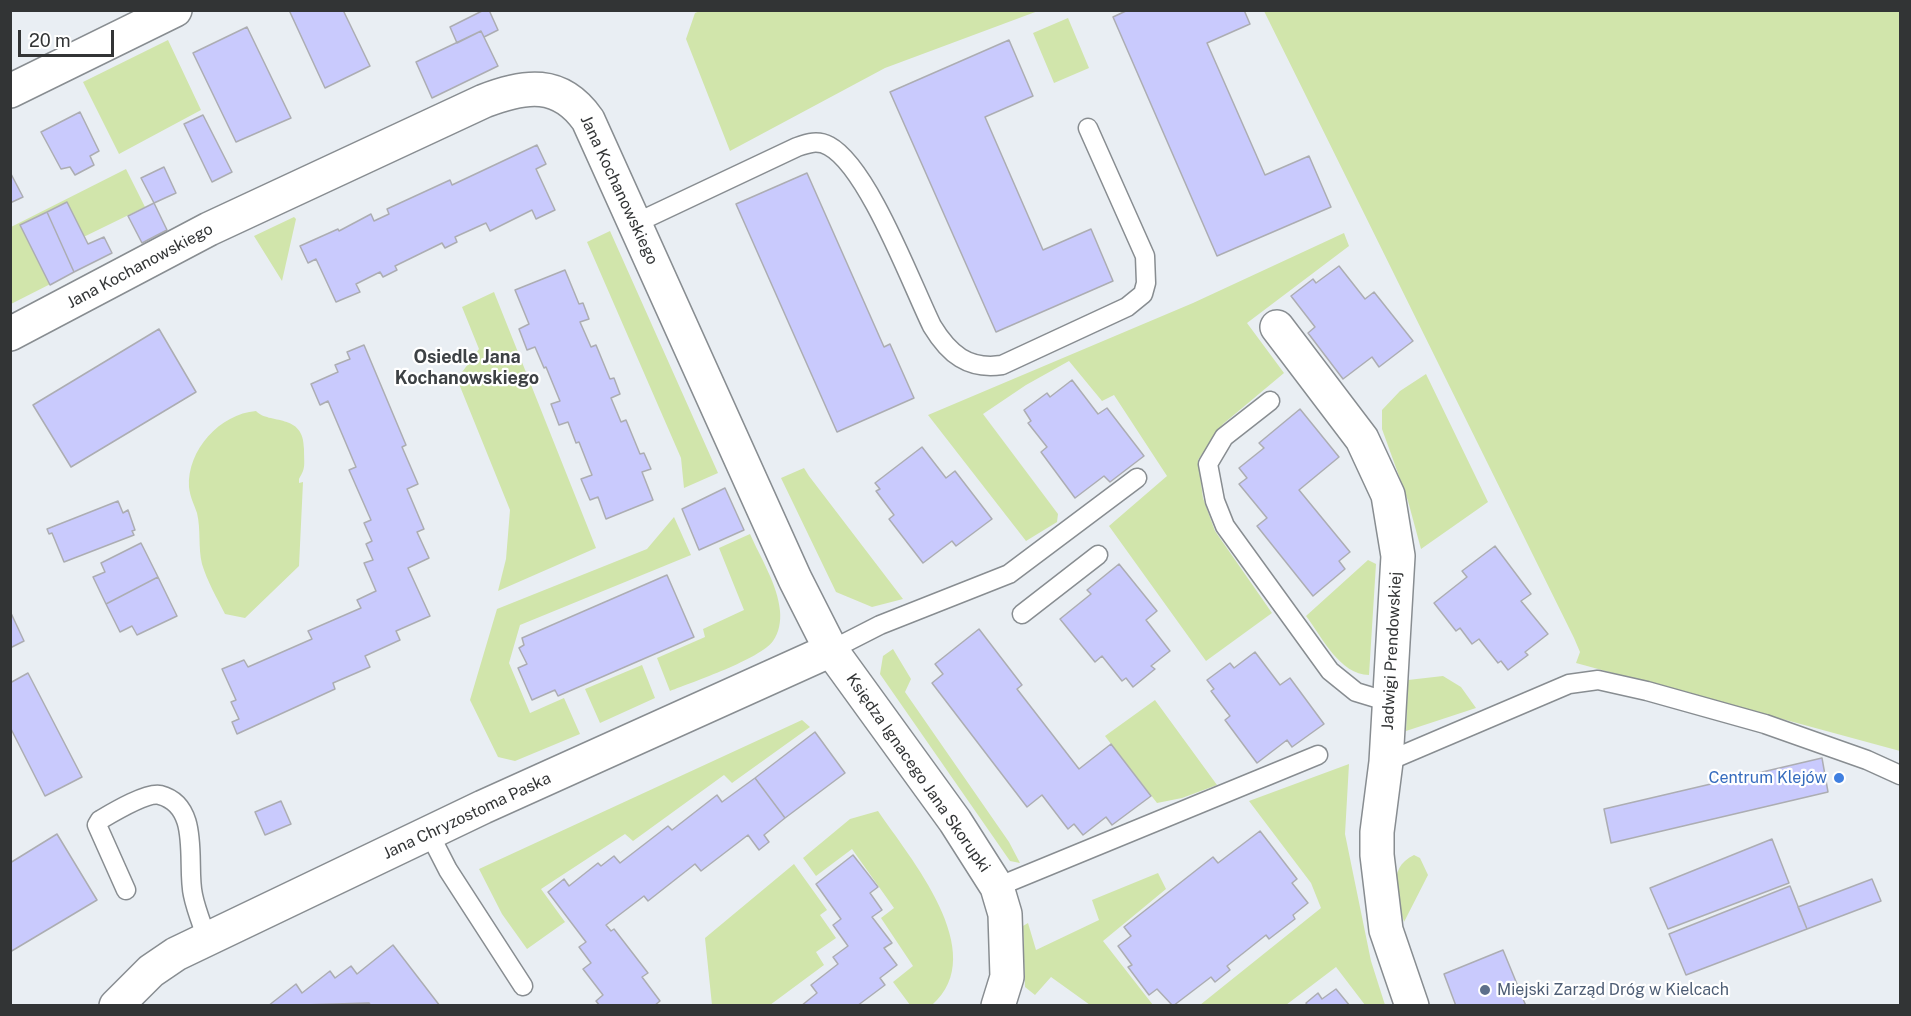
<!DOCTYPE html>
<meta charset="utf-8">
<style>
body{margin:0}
#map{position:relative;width:1911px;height:1016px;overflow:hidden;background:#e9eef3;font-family:"Public Sans",sans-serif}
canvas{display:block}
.frame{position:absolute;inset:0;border:12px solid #323435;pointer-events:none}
.scale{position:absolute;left:18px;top:30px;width:96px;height:27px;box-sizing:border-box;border:3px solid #323435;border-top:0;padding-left:8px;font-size:18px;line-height:21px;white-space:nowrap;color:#323435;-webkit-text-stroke:4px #fff;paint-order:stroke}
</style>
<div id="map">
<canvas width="1911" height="1016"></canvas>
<div class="frame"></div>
<div class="scale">20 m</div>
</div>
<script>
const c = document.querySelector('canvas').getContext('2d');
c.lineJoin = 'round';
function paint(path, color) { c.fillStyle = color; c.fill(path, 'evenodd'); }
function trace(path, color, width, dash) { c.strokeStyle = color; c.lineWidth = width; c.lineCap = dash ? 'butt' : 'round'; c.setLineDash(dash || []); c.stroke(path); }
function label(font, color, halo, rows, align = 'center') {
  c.font = font + ' "Public Sans",sans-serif'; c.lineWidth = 4.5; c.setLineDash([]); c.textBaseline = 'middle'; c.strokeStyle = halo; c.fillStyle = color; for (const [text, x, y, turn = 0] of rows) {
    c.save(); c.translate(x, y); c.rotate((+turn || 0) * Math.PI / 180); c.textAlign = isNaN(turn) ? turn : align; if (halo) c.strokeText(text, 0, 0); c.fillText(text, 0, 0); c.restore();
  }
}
const green = new Path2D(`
 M700 11V10L1038 11 885 68 730 151 686 39 695 13Z
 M1264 11H1900V751L1576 663 1580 652 1574 638Z
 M1068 18 1089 68 1054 83 1033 33Z
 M168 40 201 110 119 154 83 82Z
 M126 169 145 207 63 247 74 272 11 304V227Z
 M294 217 296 219 282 281 254 236Z
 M610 231 718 473 684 488 681 458 587 242Z
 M1344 233 1349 246 1247 323 1284 373 1223 424 1198 460 1203 498 1215 531 1272 613 1206 661 1109 526 1167 476 1114 395 1102 401 1069 361 1026 385 983 414 1058 514 1057 522 1026 541 928 415 1193 303Z
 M494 292 596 548 498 591 506 559 510 510 457 379 479 349 462 307Z
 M1426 374 1488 502 1421 549 1408 501 1382 429V410L1400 391Z
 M256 411C269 425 304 412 304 449 304 466 306 467 299 479V483L303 482 299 566 245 618 225 614C217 598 207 581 202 564 198 548 201 529 197 513 194 504 190 497 189 487 187 450 220 414 256 411Z
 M804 468 809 476 903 599 872 607 836 592 781 478Z
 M674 517 691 555 520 625 509 663 530 713 564 698 580 734 515 761 498 757 470 700 497 609 647 549Z
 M750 534C760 557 778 585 780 611 781 621 779 633 773 641 760 659 693 682 670 691L657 658 705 637 703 629 744 610 719 548Z
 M1368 560 1376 564 1369 675C1340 675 1322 637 1306 616Z
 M893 649 911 679 905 692 1009 842 1020 863 1010 861 880 674 883 656Z
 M642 665 655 698 600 723 585 689Z
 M1443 676 1461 687 1476 708 1406 731 1408 680Z
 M1155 700 1217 785 1182 798 1157 803 1111 744 1105 736Z
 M802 720 810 727 732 783 724 775 633 841 625 834 541 889 565 922 527 949 502 914 479 869Z
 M1349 764 1345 834 1371 961 1385 1005H1365L1336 967 1286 1005H1200L1321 908 1311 883 1249 801Z
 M878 811C909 857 992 953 932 1005H910L893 982 913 966 881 918 894 908 852 849 816 876 803 858 850 819Z
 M1414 855 1420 858 1428 875 1404 922C1398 898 1385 869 1414 855Z
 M794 864 827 910 820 915 836 938 816 952 824 965 770 1005H712L705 938Z
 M1158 873 1166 889 1103 941 1153 1005H1090L1051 977 1035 995 1025 987 1023 926 1028 923 1036 950 1099 920 1092 900Z`);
const building = new Path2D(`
 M289 10H343L370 66 325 88Z
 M484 10H489L498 30 484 37 481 31 457 43 450 27Z
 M1128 10H1244L1250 24 1207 43 1265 175 1309 156 1331 207 1217 256 1113 17Z
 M247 27 291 118 236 142 193 53Z
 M481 31 498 66 432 98 416 62Z
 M1009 40 1033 96 985 117 1043 250 1091 229 1113 281 996 332 890 92Z
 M80 112 99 151 90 156 94 165 75 175 70 167 61 169 41 132Z
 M203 115 232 172 212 182 184 124Z
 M537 145 546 164 536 169 555 210 536 219 532 210 490 231 486 223 455 237 457 242 445 248 442 243 395 266 397 270 383 277 380 272 356 284 360 292 336 302 316 259 308 263 300 246 338 229 339 231 371 214 374 221 389 214 387 209 450 180 452 185Z
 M164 167 176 193 154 203 141 178Z
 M10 172 23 197 10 203Z
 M807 173 884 347 890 344 914 398 837 432 736 204Z
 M67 202 88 244 104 237 112 253 74 272 47 212Z
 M154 203 167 230 142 243 128 216Z
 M47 212 74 272 50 285 20 225Z
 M1339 266 1365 299 1374 292 1413 341 1379 367 1372 357 1343 379 1308 333 1315 327 1291 296 1313 279 1316 283Z
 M565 270 579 304 583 303 589 319 580 322 591 347 596 345 610 379 614 378 620 394 611 398 621 422 626 420 640 454 644 453 651 469 642 472 653 500 606 519 598 497 590 500 581 479 592 475 579 442 576 443 568 422 559 425 551 404 560 401 546 367 544 368 535 347 527 350 519 329 529 324 515 290Z
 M159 329 196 392 71 467 33 405Z
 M364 345 406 445 402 447 418 484 407 489 424 529 417 532 429 558 408 568 430 616 396 631 400 640 365 656 370 667 333 683 335 689 237 734 232 722 239 719 231 702 236 700 222 669 244 660 248 667 312 639 308 631 361 608 357 600 376 591 364 563 373 560 366 544 372 541 364 523 371 520 349 470 356 467 328 401 320 405 311 384 338 372 335 365 350 359 347 352Z
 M1072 380 1098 414 1107 408 1144 456 1110 482 1104 476 1075 498 1041 452 1047 447 1028 423 1031 421 1024 410 1047 393 1050 397Z
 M1300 409 1339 457 1299 490 1350 552 1339 561 1345 569 1313 596 1257 526 1267 518 1239 484 1247 478 1239 468 1264 448 1259 443Z
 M922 447 946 478 955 471 992 519 956 546 952 541 923 563 889 519 894 515 876 491 880 489 875 483Z
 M725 488 744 530 699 550 682 509Z
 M118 501 123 513 128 510 135 530 132 531 134 535 64 562 52 533 49 534 47 529Z
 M141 543 158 577 106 604 93 577 105 572 101 563Z
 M1495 546 1531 594 1521 601 1548 634 1525 652 1528 655 1508 670 1501 661 1498 663 1479 639 1472 644 1460 628 1456 631 1434 603 1467 577 1462 571Z
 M1119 564 1157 611 1146 620 1170 651 1151 666 1155 669 1133 687 1126 678 1122 681 1102 656 1095 662 1060 619 1091 594 1087 590Z
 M667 575 694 637 558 696 555 690 532 700 518 668 527 664 519 648 524 645 522 638Z
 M158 577 177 616 137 635 132 626 120 632 106 604Z
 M10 611 24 641 10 648Z
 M979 629 1022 685 1017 689 1079 769 1111 744 1151 796 1112 825 1106 817 1083 835 1074 824 1068 829 1042 795 1027 807 932 683 943 674 935 664Z
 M1255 652 1280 685 1290 678 1324 724 1292 747 1287 740 1257 763 1225 720 1230 716 1211 691 1214 689 1207 680 1230 663 1234 668Z
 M28 673 82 777 45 796 10 727V683Z
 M815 732 845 773 785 818 755 778Z
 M1822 758 1828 792 1611 843 1604 809Z
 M755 778 785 818 764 835 769 842 759 850 748 835 701 871 695 864 648 901 644 896 606 925 611 931 614 929 648 973 642 977 660 1001 654 1006H600L596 1001 603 995 583 969 591 963 579 947 586 942 548 892 564 879 569 886 598 863 601 866 614 856 620 863 668 826 672 830 717 795 722 802Z
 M281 801 291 824 265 835 255 812Z
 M1260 831 1297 879 1292 883 1308 903 1293 915 1295 919 1269 939 1266 935 1227 966 1230 970 1215 982 1211 977 1173 1006 1157 989 1149 995 1128 967 1132 965 1118 946 1131 936 1124 927 1213 857 1218 863Z
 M57 834 97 900 10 952V863Z
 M1772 839 1789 883 1668 929 1650 888Z
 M853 855 878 887 870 893 882 910 872 917 892 943 884 948 897 965 880 978 885 985 857 1006H801L817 993 811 985 838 964 833 957 848 946 833 925 841 919 816 884Z
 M1872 879 1881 901 1807 929 1798 907Z
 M1790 886 1807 929 1686 975 1669 934Z
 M393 945 440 1006H371L369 1003 268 1006 296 984 302 993 330 971 335 978 351 966 357 974Z
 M1503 950 1526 1006H1456L1444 974Z
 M1336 989 1350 1006H1308L1306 1003 1318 993 1322 999Z`);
const service = new Path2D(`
 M636 223 797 147C808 143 818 140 829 146 868 167 911 283 932 326 949 354 968 370 1002 365L1127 307 1143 294 1146 283 1145 256 1088 128
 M1270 401 1224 437 1208 464 1215 501 1225 526 1330 671 1356 692 1389 702
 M1022 614 1098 555
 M831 650 880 625 1009 574 1137 478
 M1386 762 1569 684 1598 680 1647 691 1765 724 1867 760 1900 775
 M429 833 448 870 523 986
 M997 887 1318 755
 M126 890 97 825 100 820C112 813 147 792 160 795 202 806 186 865 193 895 196 910 202 924 207 939`);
const minor = new Path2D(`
 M10 91 175 10
 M1277 327 1362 439 1388 495 1398 556 1386 762 1377 832V855L1386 930 1412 1006
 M10 334 209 229 484 101C525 85 560 80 588 120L795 579 831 650 955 821 997 887 1005 914 1007 977 998 1006
 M116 1006 151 971 176 954 483 807 831 650`);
const markers = [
 [1839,778,6,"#3f7fe0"],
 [1485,990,6,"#5c6f8a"]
];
const streetNames = [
 ["Jana Kochanowskiego",619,190,65],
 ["Jana Kochanowskiego",140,266,-28],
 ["Jadwigi Prendowskiej",1392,651,-87],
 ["Księdza Ignacego Jana Skorupki",918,773,55],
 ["Jana Chryzostoma Paska",467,816,-25]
];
const shopNames = [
 ["Centrum Klejów",1827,778]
];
const serviceNames = [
 ["Miejski Zarząd Dróg w Kielcach",1497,990]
];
const neighbourhoodNames = [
 ["Osiedle Jana",467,357],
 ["Kochanowskiego",467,378]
];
paint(green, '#d1e5ab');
paint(building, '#c9cafd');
trace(building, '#acadb2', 1.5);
trace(service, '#888d91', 21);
trace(minor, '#888d91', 36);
trace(service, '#fff', 18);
trace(minor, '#fff', 33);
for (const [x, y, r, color] of markers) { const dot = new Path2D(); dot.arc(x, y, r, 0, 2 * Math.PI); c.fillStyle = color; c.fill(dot); trace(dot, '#fff', 2); }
label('16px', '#323435', '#fff', streetNames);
label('16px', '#366cbe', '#fff', shopNames, 'right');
label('16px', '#4e5e75', '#fff', serviceNames, 'left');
label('bold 18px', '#3d4144', '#fff', neighbourhoodNames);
</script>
